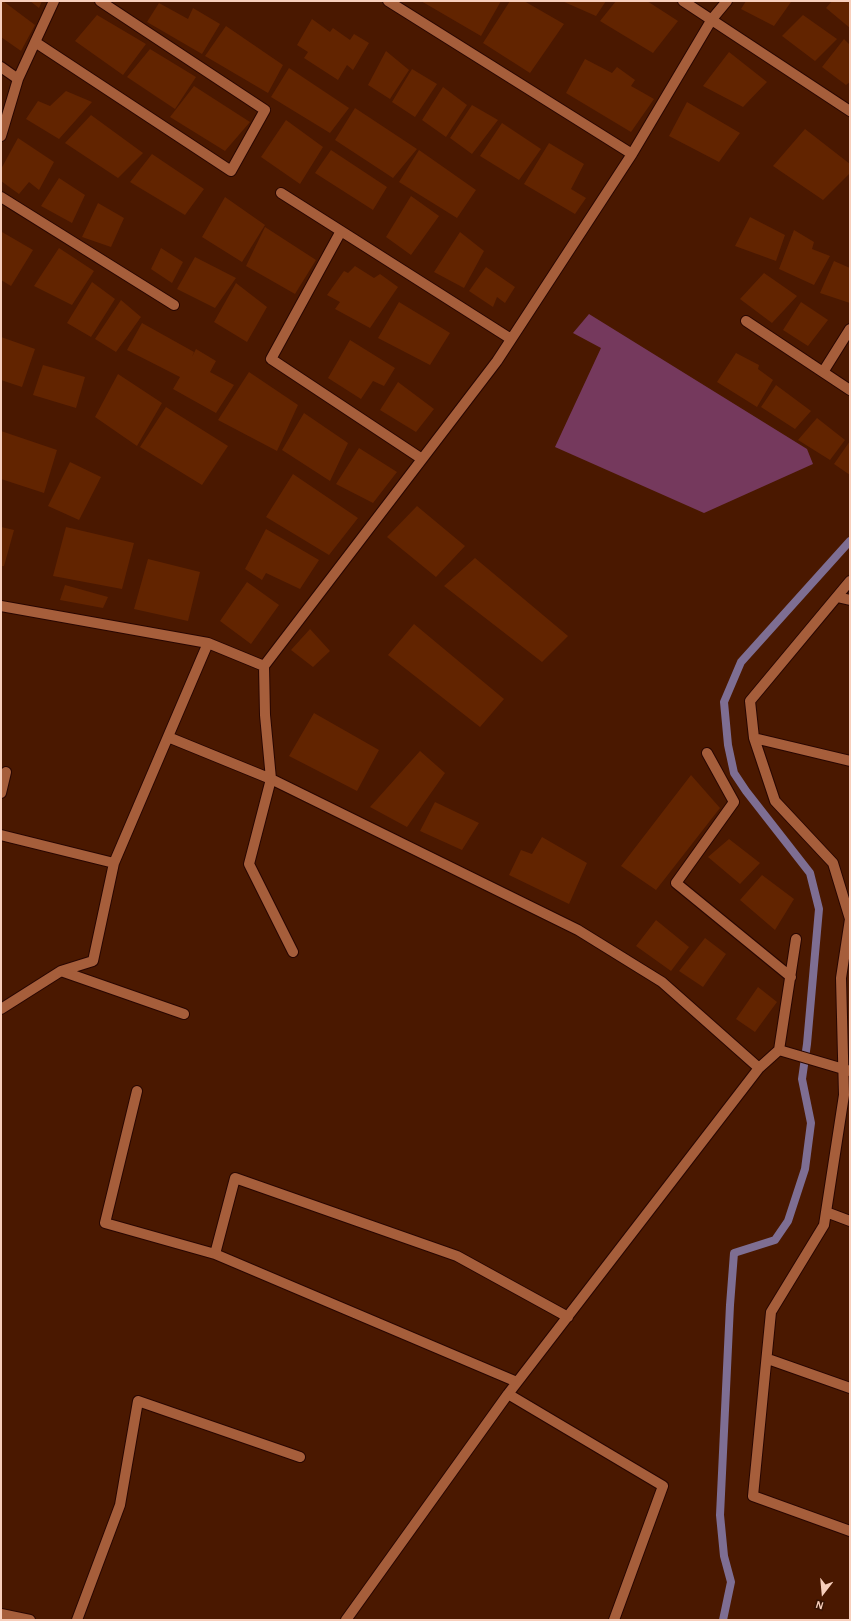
<!DOCTYPE html>
<style>
body{margin:0}
#map{position:relative;width:851px;height:1621px;overflow:hidden;background:#4a1800;font-family:"Alegreya Sans",sans-serif}
canvas{display:block}
.frame{position:absolute;inset:0;border:2px solid #f8cfbc;pointer-events:none}
.north{position:absolute;left:803px;top:1573px;width:40px;height:40px;-webkit-text-stroke:3px #381403;paint-order:stroke;rotate:196deg;font-size:11px;font-weight:700;line-height:16px;text-align:center;color:#f8cfbc}
.north::after{content:'';display:block;margin:auto;width:14px;height:18px;background:#f8cfbc;clip-path:polygon(50% 0,100% 100%,50% 72%,0 100%)}
</style>
<div id="map">
<canvas width="851" height="1621"></canvas>
<div class="frame"></div>
<div class="north">N</div>
</div>
<script>
const c = document.querySelector('canvas').getContext('2d');
c.lineJoin = 'round';
function paint(path, color) { c.fillStyle = color; c.fill(path, 'evenodd'); }
function trace(path, color, width, dash) { c.strokeStyle = color; c.lineWidth = width; c.lineCap = dash ? 'butt' : 'round'; c.setLineDash(dash || []); c.stroke(path); }
const green = new Path2D(`
 M589 314 807 449 813 464 704 513 555 447 601 348 573 333Z`);
const stream = new Path2D(`
 M723 1620 731 1582 724 1556 720 1515 730 1305 734 1253 775 1240 788 1221 805 1169 811 1123 802 1079 807 1044 819 909 810 873 746 791 734 773 728 745 724 702 741 662 850 541`);
const building = new Path2D(`
 M3 1 35 25 21 51 1 37V3Z
 M30 1H42L39 8Z
 M421 1H501L481 36Z
 M510 1H524L564 24 530 73 483 43Z
 M562 1H606L596 16Z
 M616 1H647L678 21 653 53 600 21Z
 M746 1H790L791 2 774 26 741 9Z
 M832 1H850V28L826 8Z
 M159 3 188 19 193 8 220 24 202 54 147 22Z
 M97 15 146 44 123 75 75 41Z
 M803 15 837 39 815 61 782 36Z
 M312 19 330 32 333 28 350 40 354 34 369 43 353 70 347 65 338 80 304 58 308 52 297 45Z
 M226 26 283 65 268 93 205 56Z
 M844 39 850 45V82L846 85 822 67Z
 M150 49 196 77 175 109 127 77Z
 M386 51 409 70 390 99 368 85Z
 M729 52 767 82 743 107 703 86Z
 M585 59 612 73 617 67 635 80 631 86 654 99 631 132 566 93Z
 M289 68 349 108 330 133 271 97Z
 M412 69 437 84 415 117 392 102Z
 M194 86 250 122 225 151 170 117Z
 M443 87 467 105 446 137 422 120Z
 M66 91 92 102 59 139 26 119 38 101 50 106Z
 M687 102 740 133 719 162 669 136Z
 M472 105 498 120 472 154 450 138Z
 M355 108 417 149 393 178 335 140Z
 M91 115 143 153 118 178 65 143Z
 M286 120 323 147 300 184 261 157Z
 M502 123 541 149 519 180 480 156Z
 M805 129 850 164V173L823 200 773 166Z
 M18 138 54 162 39 190 29 182 19 194 1 181V169Z
 M549 143 584 164 571 189 586 198 575 214 524 184Z
 M331 150 387 187 373 210 315 173Z
 M419 150 476 190 457 218 399 182Z
 M152 154 204 189 185 215 130 182Z
 M59 178 85 195 72 223 41 206Z
 M411 196 439 216 411 255 386 237Z
 M225 197 265 225 242 262 202 237Z
 M98 203 124 218 111 247 82 237Z
 M750 217 785 235 776 261 735 246Z
 M265 227 316 260 295 294 246 266Z
 M794 230 814 242 812 249 830 256 814 285 779 269Z
 M2 232 33 250 11 286 1 280Z
 M460 232 484 251 464 288 434 272Z
 M59 248 94 271 72 305 34 286Z
 M161 248 183 262 172 283 151 269Z
 M195 257 236 278 215 308 177 289Z
 M834 261 850 268V303L820 293Z
 M355 266 374 278 380 274 398 287 370 328 335 309 340 302 327 295 344 271 348 273Z
 M486 267 515 287 505 303 497 297 493 307 469 291Z
 M764 273 797 296 772 323 740 299Z
 M92 282 115 299 91 337 67 323Z
 M236 283 267 307 247 342 214 322Z
 M121 300 141 317 116 352 95 339Z
 M399 302 450 333 430 365 378 338Z
 M801 302 828 320 808 346 783 330Z
 M142 323 194 352 192 357 196 349 216 361 210 372 234 385 216 413 173 389 180 377 127 350Z
 M1 337 35 349 22 387 1 380Z
 M350 340 395 368 384 386 373 381 361 399 328 378Z
 M736 353 759 365 758 369 773 380 757 407 717 382Z
 M43 365 85 377 76 408 33 395Z
 M249 372 298 405 277 451 218 420Z
 M118 374 162 403 137 446 95 417Z
 M398 382 434 409 416 432 380 410Z
 M776 385 811 411 795 429 761 407Z
 M166 407 228 446 202 485 140 447Z
 M304 413 348 443 330 481 282 450Z
 M817 418 845 440 830 460 798 440Z
 M1 431 57 450 44 493 1 479Z
 M850 441V475L834 464Z
 M359 448 397 472 373 503 336 484Z
 M70 462 101 477 79 520 48 506Z
 M293 474 358 518 329 555 266 517Z
 M417 506 465 546 436 577 387 537Z
 M1 527 14 530 4 566H1Z
 M66 527 134 543 122 589 53 576Z
 M266 529 319 560 300 589 266 573 262 580 245 569Z
 M475 558 568 636 542 662 444 586Z
 M148 559 200 572 188 621 134 609Z
 M247 582 279 605 251 644 220 621Z
 M65 585 108 597 103 608 60 600Z
 M414 624 504 699 480 727 388 655Z
 M310 629 330 651 313 667 291 650Z
 M314 713 379 750 357 791 289 756Z
 M420 751 445 773 407 827 370 807Z
 M691 775 720 808 656 890 621 866Z
 M435 802 479 823 462 850 420 831Z
 M542 837 587 863 569 904 509 875 521 850 532 854Z
 M729 839 760 863 740 884 708 857Z
 M762 875 794 899 775 930 740 900Z
 M656 920 689 947 671 971 636 946Z
 M705 938 726 954 703 987 679 971Z
 M758 987 777 1002 755 1032 736 1019Z`);
const minor = new Path2D(`
 M388 1 632 154
 M683 1 850 111
 M35 42 231 171 265 110 100 1
 M1 67 18 79 1 136
 M18 79 54 1
 M281 193 341 231
 M1 197 174 305
 M746 321 850 390
 M823 372 850 329
 M422 459 271 359 341 231 511 339
 M850 581 750 701 754 738 775 801 833 863 850 919 841 978 844 1095 824 1225 771 1312 753 1496 850 1531
 M837 597 850 600
 M1 606 208 643 264 666 265 715 271 779 578 930 662 982 759 1068 779 1050 850 1071
 M264 666 497 361 632 154 712 19 727 1
 M168 737 271 779 249 864 293 952
 M754 738 850 761
 M707 753 734 802 676 883 791 977
 M1 793 6 772
 M1 835 114 863
 M61 971 184 1014
 M1 1009 61 971 93 961 114 863 208 643
 M779 1050 796 939
 M137 1091 105 1223 215 1254 517 1382
 M826 1212 850 1221
 M215 1254 235 1178 457 1256 568 1317
 M768 1359 850 1388
 M508 1394 663 1486 614 1620
 M1 1614 30 1620
 M77 1620 120 1505 138 1401 300 1457
 M346 1620 508 1394 759 1068`);
paint(green, '#75395d');
trace(stream, '#7e6e93', 8);
paint(building, '#622400');
trace(minor, '#280600', 12);
trace(minor, '#a65e3b', 10);
</script>
